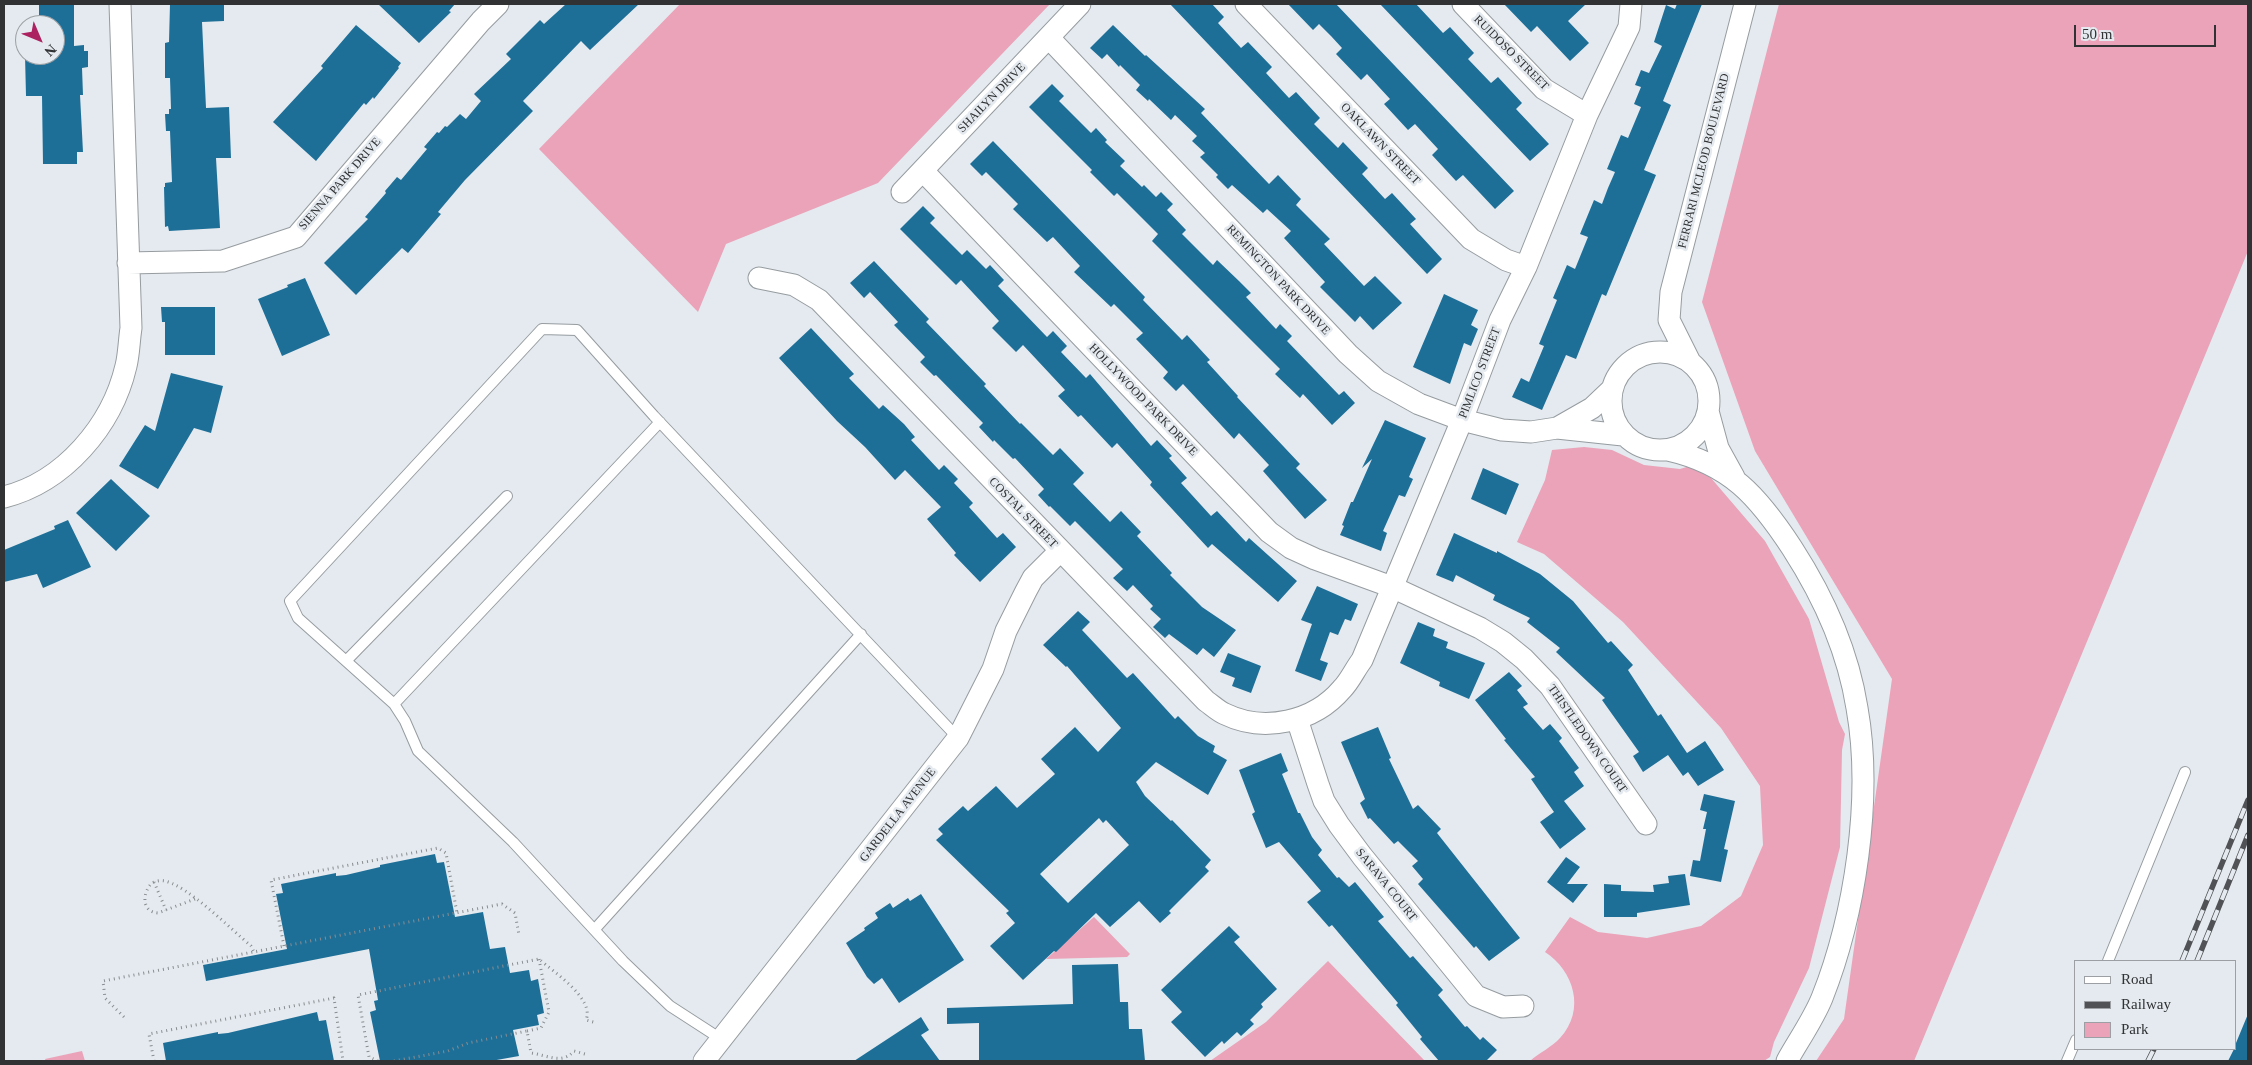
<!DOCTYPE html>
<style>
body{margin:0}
#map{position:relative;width:2252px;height:1065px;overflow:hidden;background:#e4eaef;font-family:"Times New Roman",serif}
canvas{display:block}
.frame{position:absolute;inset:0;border:5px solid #303234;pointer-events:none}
.legend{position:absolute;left:2074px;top:960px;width:162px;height:90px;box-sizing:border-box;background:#e4eaef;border:1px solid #9ca0a4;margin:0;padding:6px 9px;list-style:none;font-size:15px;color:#303234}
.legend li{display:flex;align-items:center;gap:10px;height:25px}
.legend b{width:25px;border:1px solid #9ca0a4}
.north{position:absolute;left:15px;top:15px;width:50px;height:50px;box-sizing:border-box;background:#e4eaef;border:1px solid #9ca0a4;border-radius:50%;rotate:135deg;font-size:14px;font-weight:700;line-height:20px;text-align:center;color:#303234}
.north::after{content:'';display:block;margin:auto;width:18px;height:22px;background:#ac2160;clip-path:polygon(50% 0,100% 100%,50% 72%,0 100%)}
.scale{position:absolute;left:2074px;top:25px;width:142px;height:22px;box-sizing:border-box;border:2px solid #303234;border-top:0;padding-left:6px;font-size:15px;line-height:18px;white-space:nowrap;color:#303234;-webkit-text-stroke:4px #e4eaef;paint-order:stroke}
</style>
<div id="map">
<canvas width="2252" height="1065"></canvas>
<div class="frame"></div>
<ul class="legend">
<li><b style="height:6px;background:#fff"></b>Road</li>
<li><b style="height:6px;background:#505255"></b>Railway</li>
<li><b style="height:14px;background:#eaa3b9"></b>Park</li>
</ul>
<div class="north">N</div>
<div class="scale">50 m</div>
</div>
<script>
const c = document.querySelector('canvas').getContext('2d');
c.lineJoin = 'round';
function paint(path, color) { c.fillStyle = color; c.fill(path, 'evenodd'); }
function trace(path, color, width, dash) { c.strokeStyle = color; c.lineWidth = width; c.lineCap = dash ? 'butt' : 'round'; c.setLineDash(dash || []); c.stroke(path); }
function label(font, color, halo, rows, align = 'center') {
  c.font = font + ' "Times New Roman",serif'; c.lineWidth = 5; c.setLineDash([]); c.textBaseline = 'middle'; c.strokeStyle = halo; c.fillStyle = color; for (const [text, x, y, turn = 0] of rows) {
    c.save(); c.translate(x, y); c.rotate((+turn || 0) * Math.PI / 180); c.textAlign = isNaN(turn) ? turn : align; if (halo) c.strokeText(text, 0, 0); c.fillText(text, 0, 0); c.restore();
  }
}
const green = new Path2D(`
 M680 4H1050L878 183 726 244 698 312 539 149Z
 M1779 4H2248V251L1914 1061H1816L1844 1019 1892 679 1755 451 1702 302Z
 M1584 447 1612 450 1644 465 1680 469 1690 466 1711 478 1765 541 1809 619 1839 722 1845 734 1842 750 1840 847 1809 968 1774 1042 1770 1057 1764 1061H1530C1539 1053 1552 1047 1560 1038 1586 1010 1574 971 1545 952L1570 917 1598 932 1647 938 1701 926 1741 896 1763 845 1760 786 1721 728 1623 622 1544 554 1517 542 1545 480 1552 450Z
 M1094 917 1130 954 1127 957 1046 959Z
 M1328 961 1425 1061H1210L1266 1022Z
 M82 1051 85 1061H46L45 1059Z`);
const building = new Path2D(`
 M39 4H74V46L84 45V51H88V67L82 68 83 95H80L83 152H77V164H43L42 96H26L25 55H55V24H39Z
 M170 4H224V21L202 22 206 108 229 107 231 158H216L220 228 169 231 168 226 165 227 164 187H165V183L172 182 170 131H166L165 114H169V109H171L170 78H165V43L169 42Z
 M378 4H455L449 11 451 12 419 43Z
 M566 4H639L590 50 581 41 523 101 533 111 465 180 438 212 441 214 408 253 402 248 356 295 324 263 368 219 365 217 386 193 385 191 397 177 401 180 427 149 424 147 437 132 439 133 445 126 447 127 460 114 466 119 481 101 474 94 511 59 506 54 540 20 544 24Z
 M1170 4H1212L1224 17 1218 23 1241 48 1248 42 1272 67 1266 73 1289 98 1296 92 1320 118 1314 124 1338 148 1343 142 1368 168 1362 174 1385 199 1392 193 1416 219 1410 224 1442 259 1427 274Z
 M1288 4H1336L1514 191 1495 209 1463 175 1456 181 1432 155 1438 149 1415 124 1408 130 1384 104 1390 99 1378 86 1367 74 1361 80 1336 54 1342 48 1331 36 1319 24 1313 30Z
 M1380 4H1416L1443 33 1450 27 1474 53 1468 59 1491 83 1498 77 1522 103 1516 109 1549 144 1530 161Z
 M1504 4H1586L1568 21 1589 43 1570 61 1537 26 1531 32Z
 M1677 4H1702L1663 101 1671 105 1644 170 1656 175 1606 296 1602 294 1576 359 1566 355 1542 410 1512 397 1521 378 1529 382 1544 346 1539 344 1557 300 1553 298 1567 265 1575 269 1588 237 1580 234 1594 200 1602 204 1608 188 1615 172 1607 169 1621 135 1628 138 1641 107 1634 104 1641 87 1635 85 1641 70 1649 73 1662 46 1654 42 1666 5 1675 9Z
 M356 25 401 63 398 67 399 68 374 99 373 97 366 105 364 103 316 161 273 122 323 68 321 66Z
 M1113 25 1145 56 1146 55 1205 109 1201 113 1269 184 1278 175 1301 199 1296 205 1330 239 1324 244 1364 286 1375 276 1402 303 1373 330 1360 316 1355 322 1320 287 1325 282 1284 238 1291 231 1267 209 1263 213 1232 185 1228 189 1216 177 1218 175 1200 157 1205 153 1192 141 1197 136 1175 115 1171 120 1149 99 1148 101 1136 90 1140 85 1120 65 1119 67 1107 54 1102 59 1090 48Z
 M1052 84 1064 96 1059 101 1091 133 1096 128 1107 140 1105 142 1125 161 1120 166 1142 187 1144 185 1156 197 1161 192 1173 204 1167 210 1186 230 1182 234 1213 265 1217 260 1239 281 1251 293 1246 297 1276 329 1280 324 1292 336 1287 341 1339 395 1344 391 1355 403 1332 425 1303 394 1300 398 1275 374 1280 369 1152 241 1158 234 1117 193 1114 196 1090 172 1092 170 1029 107Z
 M993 141 1145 297 1143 300 1182 340 1187 335 1210 360 1207 362 1238 396 1237 397 1300 464 1296 468 1327 500 1305 519 1263 471 1269 465 1239 433 1234 439 1183 384 1176 391 1163 378 1168 372 1136 339 1143 333 1114 304 1111 307 1074 272 1080 266 1053 237 1047 242 1013 209 1018 204 986 172 982 176 970 164Z
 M923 206 935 218 930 223 962 255 967 250 986 269 990 265 1004 280 998 286 1047 337 1053 331 1067 346 1061 352 1086 378 1090 374 1151 446 1157 440 1172 456 1169 458 1187 478 1181 483 1211 516 1217 511 1246 542 1249 538 1297 581 1278 602 1212 544 1208 548 1150 485 1152 482 1117 443 1112 448 1081 415 1078 417 1058 396 1065 390 1023 345 1016 352 992 328 999 321 961 280 956 285 900 229Z
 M874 261 929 319 926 322 986 384 984 386 1020 424 1021 423 1053 455 1060 448 1084 473 1073 484 1110 522 1121 511 1141 532 1137 536 1172 573 1170 575 1202 607 1236 630 1214 657 1203 648 1197 655 1169 634 1165 638 1153 627 1161 619 1150 609 1153 606 1133 585 1127 591 1113 578 1123 569 1075 521 1070 526 1050 506 1049 507 1038 495 1044 489 1015 458 1013 459 994 440 993 442 979 427 983 423 936 375 934 376 920 362 925 357 894 325 898 322 870 292 864 298 850 283Z
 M305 278 330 335 282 356 258 299 288 287 287 285Z
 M1444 294 1478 310 1471 325 1478 329 1471 346 1464 343 1450 384 1413 367Z
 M161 307H215V355H165V322H162Z
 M811 328 854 374 849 378 879 409 883 405 904 424 915 437 911 440 939 470 944 465 958 479 954 483 973 503 969 507 997 538 1003 533 1016 547 980 582 954 555 956 553 927 519 941 507 905 470 895 480 865 447 837 421 779 358Z
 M171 373 223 386 211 433 194 428 158 489 119 466 145 425 155 431Z
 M1385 420 1426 438 1409 477 1413 479 1405 497 1399 495 1383 531 1387 533 1381 551 1340 535 1344 526 1342 525 1351 502H1353L1372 459 1362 468Z
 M1483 468 1519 484 1506 515 1471 499Z
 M111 479 150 516 116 551 76 513Z
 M68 520 91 567 43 588 37 574 4 582V550L55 529 54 526Z
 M1454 533 1497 553V551L1540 574 1573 601 1608 643 1611 641 1633 665 1628 670 1658 716 1661 714 1687 753 1705 741 1724 770 1698 786 1688 772 1683 776 1668 755 1643 772 1633 756 1639 752 1602 700 1605 698 1556 652 1560 648 1527 622 1530 618 1493 600 1495 595 1456 575 1453 582 1436 575Z
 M1317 586 1358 604 1351 621 1345 619 1338 635 1330 632 1320 660 1328 663 1321 681 1295 671 1312 624 1301 620Z
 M1078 611 1090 622 1082 630 1127 678 1133 673 1175 719 1178 716 1198 736 1215 746 1213 752 1227 760 1208 795 1156 762 1136 782 1145 796 1171 821 1172 820 1211 860 1205 867 1209 871 1169 911 1171 913 1160 923 1139 901 1110 927 1096 913 1056 952 1054 951 1023 980 990 946 1015 923 1006 913 1009 911 936 840 943 834 938 829 963 806 968 811 996 786 1017 808 1055 774 1041 759 1075 727 1098 752 1121 728 1067 666 1066 667 1043 645ZM1099 818 1103 823 1106 820 1129 845 1068 903 1040 874Z
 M1418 622 1435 629 1433 636 1448 642 1446 648 1485 663 1469 699 1439 686 1440 682 1400 663Z
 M1228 653 1261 666 1251 693 1232 686 1235 678 1220 672Z
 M1509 672 1522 686 1517 690 1528 704 1523 707 1543 730 1550 724 1562 738 1559 741 1579 768 1574 772 1584 786 1564 801 1586 829 1560 849 1540 822 1554 812 1531 779 1535 777 1504 740 1506 739 1475 700Z
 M1378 727 1391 758 1389 759 1413 809 1418 805 1441 829 1437 833 1520 938 1489 961 1476 946 1474 948 1418 884 1423 879 1412 866 1418 861 1398 841 1394 844 1370 818 1368 819 1360 803 1365 799 1341 742Z
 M1281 753 1288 771 1282 774 1298 813H1300L1312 837 1322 850 1318 855 1337 878 1339 877 1349 887 1355 882 1384 917 1378 921 1410 958 1413 956 1443 990 1438 995 1465 1027 1467 1026 1480 1040 1483 1037 1497 1050 1486 1061H1439L1420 1039 1422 1037 1396 1005 1398 1003 1332 925 1329 927 1307 902 1321 891 1279 842 1266 848 1252 814 1255 812 1239 770Z
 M1704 794 1735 801 1724 849 1728 850 1721 882 1690 876 1693 860 1700 861 1706 829H1703L1707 812 1700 810Z
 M435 854 437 863 444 862 455 917 483 912 490 949 505 947 510 973 529 970 531 981 538 979 544 1013 537 1015 539 1025 513 1030 519 1056 491 1061H380L370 1012 376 1010 374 1001 378 1000 369 949 206 981 203 965 287 949 276 894 283 893 281 884 336 873V876L346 875 380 867V865Z
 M1566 857 1580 867 1567 884H1588L1573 903 1547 882Z
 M1685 874 1690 905 1637 913V917H1604V884L1621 885V891L1654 892 1653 885 1669 883 1668 876Z
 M921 894 964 960 899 1003 882 978 874 984 867 977 846 943 865 930 864 928 878 918 875 913 890 903 893 908 908 898 910 901Z
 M1229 926 1240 937 1234 942 1277 989 1261 1004 1263 1007 1250 1020 1254 1024 1241 1036 1237 1032 1224 1044 1222 1041 1205 1057 1171 1022 1182 1012 1161 990Z
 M1118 964 1120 1002H1128L1129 1029H1142L1145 1061H979V1023L947 1024V1008L1073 1004 1072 965Z
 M317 1012 319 1021 326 1020 334 1061H166L163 1043 218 1032V1034L228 1033Z
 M2248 1014V1061H2228L2234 1049H2236V1043Z
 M921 1017 929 1030 921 1035 940 1061H854Z`);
const path = new Path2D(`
 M154 882 166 910
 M195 899 158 913C142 912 142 894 151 884 154 881 160 880 165 881 188 886 231 929 251 946L254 952
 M284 946 271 880 438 848 446 853 457 913
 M124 1017 105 998 103 981 502 904 515 913 519 935
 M527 1031 541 1028 549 1012 539 959
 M154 1061 149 1034 334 998 343 1061
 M378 1061 369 1057 358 995 539 959C553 972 595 998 586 1020L597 1023
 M394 1061 448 1051 468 1043 527 1031 531 1053C547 1055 562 1065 574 1051L585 1054`);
const service = new Path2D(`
 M346 661 507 496
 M394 704 660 422
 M595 929 861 634
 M2108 961 2185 772
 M721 1039 670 1006 623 961 513 842 418 751 405 721 394 704 298 618 290 601 542 329 577 330 654 416 958 738
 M2067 1061 2076 1040`);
const minor = new Path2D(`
 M1246 4 1471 239 1506 260 1526 267
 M1463 4 1544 89 1587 115
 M1049 38 1348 354 1378 381 1419 404 1462 420 1502 430 1531 432 1557 428 1623 435
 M923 171 1269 532 1291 548 1315 559 1392 587 1480 628 1503 642 1524 659 1550 686 1646 824
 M902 192 1080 4
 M128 263 223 261 296 237 481 21 498 4
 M759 278 794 285 819 300 1206 701C1212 705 1218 711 1225 714 1264 733 1314 722 1342 689 1350 681 1355 669 1362 660L1462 420 1500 320 1526 267 1587 115 1629 27 1631 4
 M1611 401a49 49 0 1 1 98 0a49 49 0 1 1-98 0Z
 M1690 362 1669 320 1671 292 1745 4
 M1708 411 1718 448 1734 477
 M1557 428 1592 408 1611 390
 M1668 450C1730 464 1758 496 1792 548 1823 596 1848 651 1857 708 1873 798 1855 915 1822 998 1813 1020 1798 1041 1787 1061
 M4 497C64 482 112 426 126 366 129 354 129 341 131 328L120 4
 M1297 719 1318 784 1324 801 1339 825 1362 856 1476 996 1503 1007 1523 1006
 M704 1061 958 738 993 669 1006 631 1026 591 1033 578 1060 551`);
const rail = new Path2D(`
 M2182 961 2248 800
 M2197 961 2248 835
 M2148 1061 2154 1049`);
const streetNames = [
 ["RUIDOSO STREET",1511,53,45],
 ["SHAILYN DRIVE",992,98,-46],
 ["OAKLAWN STREET",1380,144,46],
 ["FERRARI MCLEOD BOULEVARD",1704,161,-76],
 ["SIENNA PARK DRIVE",340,184,-49],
 ["REMINGTON PARK DRIVE",1278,280,47],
 ["PIMLICO STREET",1480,373,-69],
 ["HOLLYWOOD PARK DRIVE",1143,400,46],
 ["COSTAL STREET",1023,513,46],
 ["THISTLEDOWN COURT",1587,739,55],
 ["GARDELLA AVENUE",898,815,-52],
 ["SARAVA COURT",1386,885,51]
];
paint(green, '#eaa3b9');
paint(building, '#1e6f98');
trace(service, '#969ca0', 12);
trace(minor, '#969ca0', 23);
trace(path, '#898c90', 3, [1, 4]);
trace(service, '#fff', 10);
trace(minor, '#fff', 21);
trace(rail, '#505255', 5.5);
trace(rail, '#e4eaef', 4, [11]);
label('12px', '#303234', '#e4eaef', streetNames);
</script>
